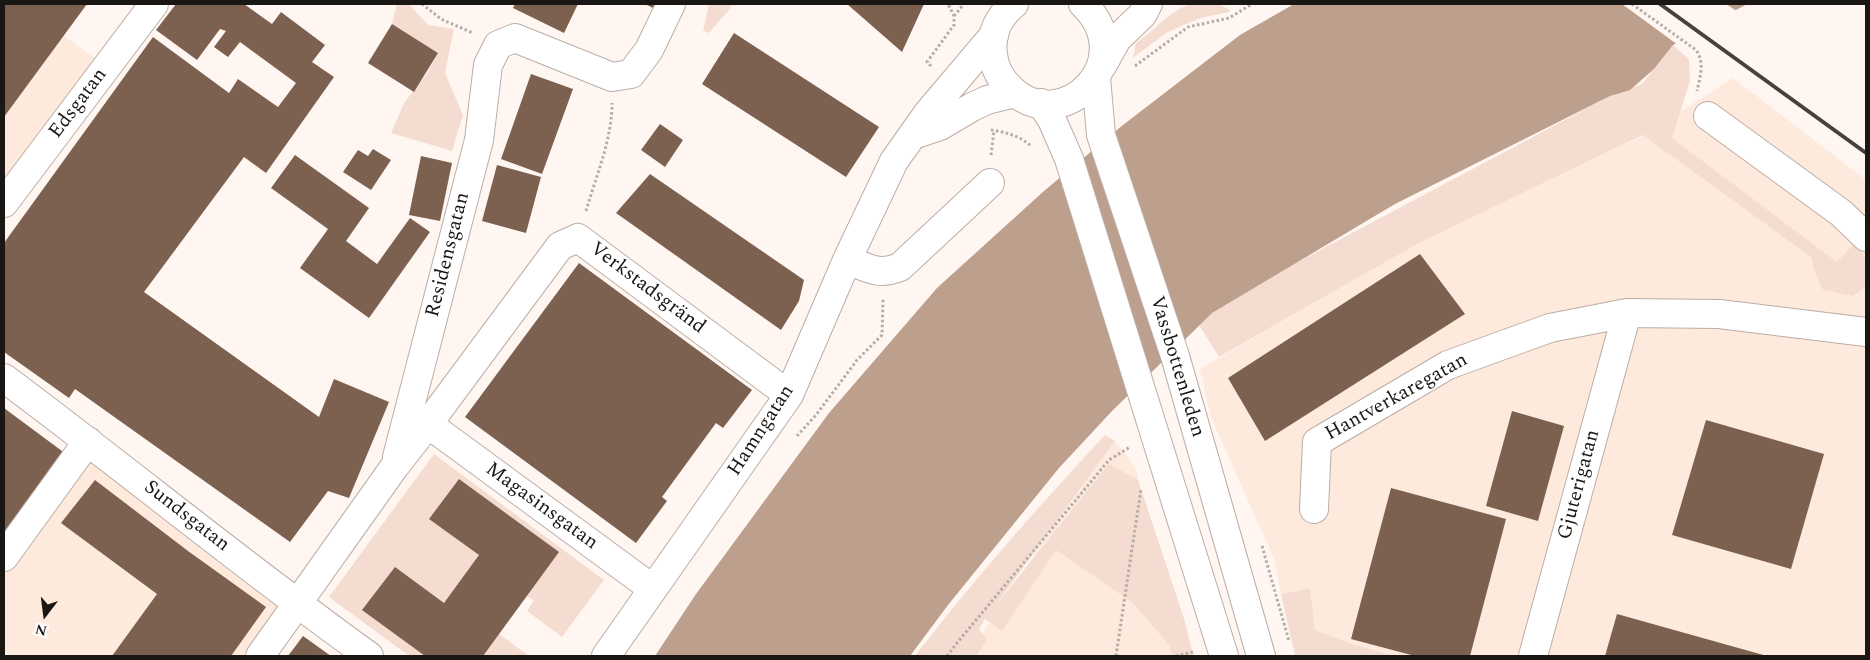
<!DOCTYPE html>
<meta charset="utf-8">
<style>
body{margin:0}
#map{position:relative;width:1870px;height:660px;overflow:hidden;background:#fff6f1;font-family:Spectral,serif}
canvas{display:block}
.frame{position:absolute;inset:0;border:5px solid #1a1613;pointer-events:none}
.north{position:absolute;left:20px;top:590px;width:50px;height:50px;-webkit-text-stroke:4px #fff;paint-order:stroke;rotate:195deg;font-size:14px;font-weight:700;line-height:20px;text-align:center;color:#1a1613}
.north::after{content:'';display:block;margin:auto;width:18px;height:22px;background:#1a1613;clip-path:polygon(50% 0,100% 100%,50% 72%,0 100%)}
</style>
<div id="map">
<canvas width="1870" height="660"></canvas>
<div class="frame"></div>
<div class="north">N</div>
</div>
<script>
const c = document.querySelector('canvas').getContext('2d');
c.lineJoin = 'round';
function paint(path, color) { c.fillStyle = color; c.fill(path, 'evenodd'); }
function trace(path, color, width, dash) { c.strokeStyle = color; c.lineWidth = width; c.lineCap = dash ? 'butt' : 'round'; c.setLineDash(dash || []); c.stroke(path); }
function label(font, color, halo, rows, align = 'center') {
  c.font = font + ' Spectral,serif'; c.lineWidth = 4; c.setLineDash([]); c.textBaseline = 'middle'; c.strokeStyle = halo; c.fillStyle = color; for (const [text, x, y, turn = 0] of rows) {
    c.save(); c.translate(x, y); c.rotate((+turn || 0) * Math.PI / 180); c.textAlign = isNaN(turn) ? turn : align; if (halo) c.strokeText(text, 0, 0); c.fillText(text, 0, 0); c.restore();
  }
}
const built = new Path2D(`
 M4 4H21L97 60 4 183Z
 M1733 78 1866 180V656H1395L1349 643 1315 630 1310 588 1281 594 1274 559 1211 417 1200 369 1420 242 1643 136Z
 M1115 441 1137 470 1138 480 1184 619 1194 656H968L1036 552Z
 M91 449 290 605 254 656H11L4 651V569Z`);
const green = new Path2D(`
 M397 4H409L428 25 454 29 445 73 463 115 452 151 391 133 404 103 426 75 438 53 392 24Z
 M709 4H732L729 10 709 33 703 31Z
 M1190 4H1219L1230 10 1229 12 1201 18 1186 24 1166 33 1133 58 1136 43C1155 30 1167 13 1190 4Z
 M1673 45 1689 59 1690 81 1672 138 1837 262 1855 243 1866 259V282L1865 287 1853 296 1823 290 1814 270 1811 257 1643 135 1419 243 1219 357 1194 317 1610 96 1642 84Z
 M1105 435 1115 441 996 605 1109 464 1138 480 1184 619 1193 656H1172L1170 646 1132 602 1056 550 1002 631 985 619 979 629 987 640 976 656H915C974 579 1039 506 1105 435Z
 M434 454 604 580 562 637 527 611 534 600 527 596 499 634 529 656H409L329 597Z
 M1310 588 1315 630 1349 643 1394 656H1295L1281 594Z`);
const water = new Path2D(`
 M1294 4H1747L1673 45 1654 69 1630 90 1610 96 1395 204 1212 313 1112 411 1059 468 948 605 910 656H655L696 594 829 413 937 288 1044 191 1123 125 1240 35Z`);
const pier = new Path2D(`
 M1622 4H1726L1738 12 1678 45Z`);
const building = new Path2D(`
 M4 4H87L4 117Z
 M176 4H244L272 24 281 12 325 45 312 62 334 77 266 173 244 157 144 292 319 417 334 379 389 402 349 498 328 491 290 542 75 389 69 398 4 352V243L153 37 229 93 238 79 278 107 296 83 240 42 228 57 214 47 226 31 220 29 197 60 156 30Z
 M515 4H578L564 33 513 8Z
 M645 4H658L655 9Z
 M847 4H924L902 52Z
 M392 24 438 53 414 92 368 63Z
 M734 33 879 127 846 177 702 84Z
 M531 74 573 89 542 174 501 159Z
 M660 124 683 140 665 167 641 150Z
 M373 149 391 160 371 190 343 172 358 150 368 156Z
 M295 155 369 208 346 241 377 264 410 218 430 232 369 318 300 268 328 229 271 188Z
 M421 156 452 163 440 221 409 215Z
 M497 165 541 177 526 233 482 221Z
 M650 174 804 280 799 301 781 330 616 213Z
 M1420 254 1465 314 1265 441 1228 378Z
 M579 263 752 390 723 428 716 423 662 497 667 501 636 543 465 417Z
 M4 408 66 454 4 538Z
 M1512 411 1564 426 1538 521 1486 506Z
 M1706 420 1824 454 1791 569 1672 535Z
 M459 479 559 552 483 656H425L362 610 395 567 444 603 479 555 429 519Z
 M95 480 188 551 266 607 231 656H112L157 594 61 523Z
 M1391 488 1506 519 1470 656H1415L1351 639Z
 M1617 614 1767 656H1605Z
 M303 636 331 656H288Z`);
const path = new Path2D(`
 M422 4 441 19 473 33
 M1632 4 1696 50C1705 62 1700 77 1697 91
 M954 16 964 4
 M931 66 927 62 954 25V16L948 4
 M1135 66 1188 27 1229 18 1252 4
 M991 130C1005 132 1020 136 1031 146
 M991 155 994 131
 M586 211C596 176 612 140 612 103
 M797 436 816 415 857 360 882 335 883 299
 M1262 546 1289 641
 M947 656 957 643 1109 460 1130 447
 M1116 656 1141 489
 M1176 656 1193 652`);
const minor = new Path2D(`
 M1102 66 1117 39 1142 15 1148 4
 M1708 116 1841 213 1866 237
 M913 135 940 126 972 107 987 100 1015 93
 M4 203 154 4
 M847 260C869 268 877 276 900 267L990 183
 M4 378C126 469 245 567 369 656
 M428 424 653 589
 M397 457 479 140 488 65 498 45 515 38 612 77 631 74 649 50 671 4
 M1314 509 1317 442 1448 365 1550 328 1627 313 1719 314 1866 332
 M4 557 88 441
 M260 656 395 466 428 424 560 246 578 238 789 395
 M606 656 789 395 847 260 894 161 928 113 994 35
 M1533 656 1627 313`);
const major = new Path2D(`
 M1014 4C999 16 990 34 993 54 994 68 1001 80 1012 90 1062 137 1142 61 1083 4
 M1096 77 1101 135 1175 356 1261 656
 M1041 103 1052 120 1069 159 1224 656`);
const rail = new Path2D(`
 M1660 4 1866 153`);
const streetNames = [
 ["Edsgatan",79,104,-53],
 ["Residensgatan",449,255,-76],
 ["Verkstadsgränd",647,289,37],
 ["Vassbottenleden",1176,367,73],
 ["Hantverkaregatan",1397,398,-29],
 ["Hamngatan",762,431,-57],
 ["Gjuterigatan",1580,485,-75],
 ["Magasinsgatan",541,507,36],
 ["Sundsgatan",186,517,38]
];
paint(built, '#fee9dd');
paint(green, '#f4ddd0');
paint(water, '#bc9f8d');
paint(pier, '#fff6f1');
paint(building, '#7c6151');
trace(minor, '#bbaea6', 30);
trace(major, '#bbaea6', 30);
trace(path, '#b3aca7', 3, [2.5, 2.5]);
trace(minor, '#fff', 28);
trace(major, '#fff', 28);
trace(rail, '#46413e', 4);
label('20px', '#1a1613', '#fff', streetNames);
</script>
